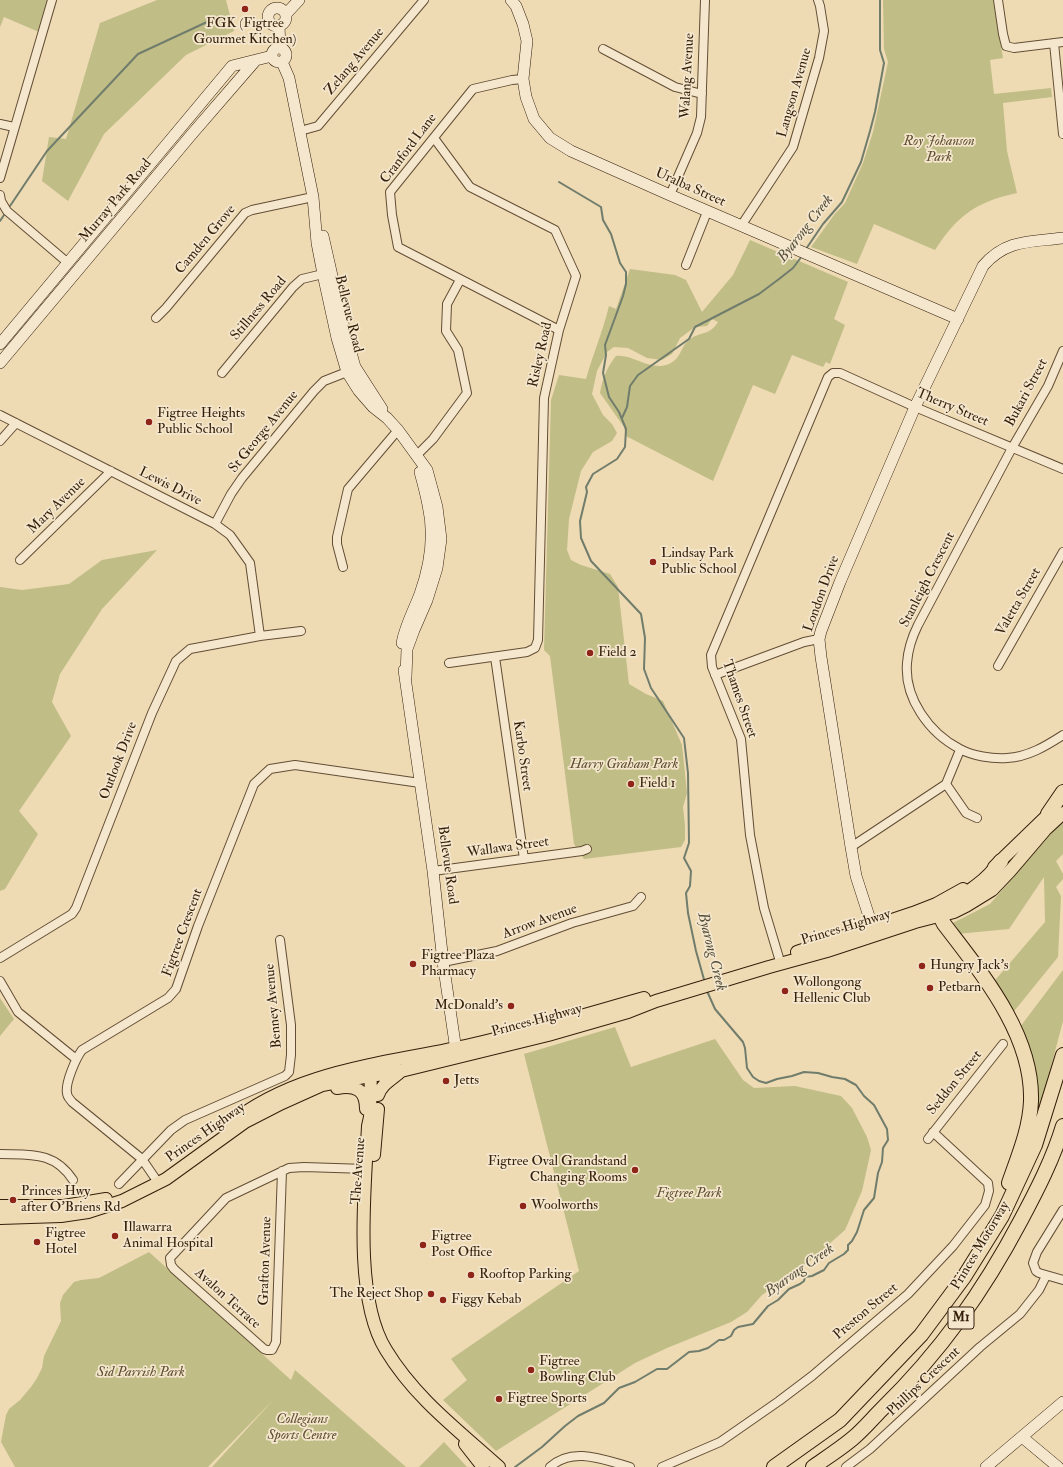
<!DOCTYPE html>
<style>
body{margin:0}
canvas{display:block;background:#eedab3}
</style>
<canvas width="1063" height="1467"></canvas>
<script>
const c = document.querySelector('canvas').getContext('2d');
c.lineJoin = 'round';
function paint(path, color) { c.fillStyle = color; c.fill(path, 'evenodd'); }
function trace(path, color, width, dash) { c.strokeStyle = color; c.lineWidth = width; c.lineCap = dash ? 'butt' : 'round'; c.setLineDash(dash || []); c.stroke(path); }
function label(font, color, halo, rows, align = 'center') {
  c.font = font + ' "IM FELL Double Pica",serif'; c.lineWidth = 3.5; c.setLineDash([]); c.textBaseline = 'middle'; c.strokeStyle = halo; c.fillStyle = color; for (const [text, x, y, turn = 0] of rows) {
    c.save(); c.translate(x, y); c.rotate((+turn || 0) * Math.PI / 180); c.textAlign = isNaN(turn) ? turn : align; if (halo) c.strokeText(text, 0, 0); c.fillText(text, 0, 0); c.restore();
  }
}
const green = new Path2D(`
 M0 0H48L39 32 4 17 0 27Z
 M157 0H226L234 31 186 55 104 134 68 201 42 181 49 137 66 139 100 23Z
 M883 0H993L1003 58 990 60 994 94 1051 88 1052 97 1003 103 1007 151 1017 193C976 202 958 215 935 250L874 224 857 264 811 247 834 215 845 203 863 163 873 132 888 62 884 49Z
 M750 240 848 282 834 319 845 325 830 364 826 362 823 367 792 355 775 394 753 385 713 481 626 436 624 427 600 393C602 380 607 367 616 356 633 354 650 372 669 364 682 358 681 345 690 339 702 331 709 336 718 322L712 319 707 326 695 327 680 338 672 354 662 360 647 358 628 348 614 347 607 352 597 371 592 394 603 415 612 424 617 433 612 441 593 452 581 471 569 519 567 550 571 560 581 565 610 574 618 587 629 684 646 694 663 701 682 745 687 793 683 807 685 825V840L681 847 584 859 574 844 550 656 544 650 551 400 559 375 586 379C593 354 603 331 609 306L616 309 630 269 675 275 686 280 702 312 733 275Z
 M157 550 102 609 60 674 52 702 71 736 19 811 38 834 5 889 0 891V587L22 590 69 584 102 560Z
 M1063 820V854L1056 861 1063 874V879L1056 887 1061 896 1058 957 1011 1015 991 985 1045 922 1044 877 1009 929 957 934 951 924 990 904Z
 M1063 970V1021L1039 1112 1033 1110 1017 1031Z
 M0 998 14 1019 0 1036Z
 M615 1027 631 1067 715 1039 743 1080 754 1088 795 1086 841 1096 852 1108 867 1137 871 1150 862 1191 845 1230 811 1260 762 1295 747 1312 731 1322 667 1348 635 1363 496 1451 443 1400 467 1380 451 1359 579 1271 524 1054Z
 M149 1252 291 1380 295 1370 406 1467H212L276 1397 208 1467H15L1 1442 6 1415 9 1409 20 1400 31 1387 37 1378 42 1368 44 1356 61 1321 60 1303 63 1295 74 1282 81 1280 99 1278Z
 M444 1442 467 1467H419Z`);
const stream = new Path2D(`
 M559 182 601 207 603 220 611 234 620 263 626 272V284L623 296 605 345 606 355 603 373 609 397 619 412 626 429 625 447 617 459 593 474 586 487 587 492 580 521 581 538 591 561 641 614 645 638 644 669 651 688 684 738 688 773 689 843 684 858 691 871 690 886 686 893 688 913 696 951 705 983
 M10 206 47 151 138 54 207 22
 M0 221 4 215
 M806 249 823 224 842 202 861 162 870 131 875 112 884 63 880 50V0
 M622 418 627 407 630 386 638 375 689 339 695 327 759 294 779 279 793 268 802 256
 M515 1467 542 1447 565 1426 578 1416 604 1403 619 1388 635 1382 657 1369H667L689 1352 699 1351 708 1348 719 1340H724L731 1336 734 1330 738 1327 753 1324 768 1306 778 1300 789 1289 800 1284 804 1281 805 1277 812 1276 824 1270 829 1263 844 1254 848 1250V1245L852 1241 857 1232 864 1210 874 1198 878 1173 882 1162 883 1148 888 1140 887 1129 874 1105 864 1096 856 1085 845 1079 832 1077 818 1073 804 1072 792 1076 777 1079 766 1083 759 1081 753 1077 747 1068 745 1048 743 1042 715 1009 707 991`);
const street = new Path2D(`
 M998 0 1003 34 1006 46 1014 48 1063 42
 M1054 43 1063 134
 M603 49 675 87 702 94
 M523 79 512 80 473 89 390 192 392 215 398 247 559 330
 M0 124 14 127
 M300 131 318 126 424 0
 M434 138 470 187 555 230 576 276 559 330 544 398 538 640 535 648 527 652 449 663
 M0 178 52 0
 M0 195 1 201 7 211 68 263
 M670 195 697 133 701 117 705 0
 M741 226 793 147 819 58 824 31 820 6 818 0
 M686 265 707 212
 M156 318 166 308 245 213 252 210 313 197
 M1063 351 1048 386 1012 448 918 625C912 637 908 649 907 663 904 698 929 733 960 749 973 756 992 759 1007 758 1028 757 1046 746 1063 735
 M222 373 293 287 302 279 323 274
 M0 415 215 524 230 535 250 563 260 636
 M0 441 16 423
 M416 456 433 439 467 393 458 350 446 331 447 304 460 280
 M215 524 231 494 242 478 314 391 324 381 347 372
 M20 560 111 471
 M343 567 337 544V537L348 489 398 430
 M495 657 524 859
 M998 666 1063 552
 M715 675 804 642 819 639
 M946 784 966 813 977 818
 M851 847 946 784 960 750
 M433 871 582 851 587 849
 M0 958 72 914 76 908 152 713 176 661 190 649 260 636 301 631
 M779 958 764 908 750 835 741 739 712 667 711 655 828 377 833 373H840L915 407 1063 469
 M443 962 497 951 572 923 633 906 641 897
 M0 981 18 1012 76 1059
 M928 1139 1003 1044
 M0 1154C30 1155 54 1151 73 1180
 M282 1171 276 1342 272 1350H267L264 1349 174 1269 171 1265 170 1258 226 1198 289 1168 304 1167 366 1169
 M155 1178 142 1159 72 1102C70 1099 67 1097 67 1093 65 1083 76 1058 82 1050L168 998 176 989 198 926 254 784 270 769 295 765 420 783
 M119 1184 171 1130 185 1120 285 1076 289 1072 291 1055V1025L280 940
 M1063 1210 1037 1252 1033 1263 1036 1271 1039 1273 1063 1280
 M550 1467C573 1446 604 1460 630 1467
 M662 1467 720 1442 779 1401 812 1376 908 1294 953 1246 985 1205 989 1191 988 1183 933 1132
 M846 1467 870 1449 980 1347 1020 1314 1039 1290 1046 1276`);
const secondary = new Path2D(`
 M511 0 516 6 523 24 527 41 523 79 526 97 534 119 550 138 571 151 670 195 958 319
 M268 17a9 9 0 1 1 18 0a9 9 0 1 1-18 0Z
 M286 14 299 0
 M279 26 280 47
 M272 55a7 7 0 1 1 14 0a7 7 0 1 1-14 0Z
 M282 62 289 78 313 197 317 243 323 274 337 338 347 372 359 391 373 407 387 418 398 430 427 470 437 507 441 539 437 568 427 600 414 630 407 649 406 677
 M323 236 342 320 355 367 382 409
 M0 344 232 66 272 56
 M0 363 192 134 256 60
 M402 643C405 626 414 610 420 594 430 566 435 535 428 505 426 494 423 483 420 472
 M404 670 433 871 443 962 457 1057
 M875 935 856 876 851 847 821 657 819 639 821 631 840 582 915 407 983 266C1006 239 1031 242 1063 238
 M1022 1437 1058 1467
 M986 1467 1063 1402`);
const primary = new Path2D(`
 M994 867 1054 809
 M797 952 913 913 936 904 963 889
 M371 1068 370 1117 368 1126C365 1188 353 1297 386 1350 415 1398 458 1430 499 1467
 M337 1088C355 1085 366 1089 366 1109
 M378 1095C382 1083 393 1079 401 1071
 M228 1125C298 1068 389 1064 474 1044 531 1031 587 1014 644 998
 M374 1155 378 1109
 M0 1206H64L106 1199
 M0 1218 61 1216 88 1212 122 1201 166 1179 245 1122 282 1103 322 1085 364 1077 401 1071 548 1035 628 1012 656 1001 769 967 827 951 915 922 954 912 966 906 992 890 1010 871 1045 830 1063 813
 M465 1444 483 1467`);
const highway = new Path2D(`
 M1048 814 1063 792
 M1001 861C995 870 987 879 977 886 964 896 951 903 940 916L944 924C982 974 1033 1034 1031 1101 1030 1129 1018 1157 1009 1183
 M774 1467 840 1420 921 1335 964 1277 1002 1216 1035 1145 1063 1055
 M813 1467C826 1458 840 1449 852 1439 863 1430 872 1419 882 1409 940 1352 983 1292 1021 1220 1037 1190 1053 1159 1063 1126`);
const markers = [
 [245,9,4,"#8f2418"],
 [149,422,4,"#8f2418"],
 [653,562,4,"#8f2418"],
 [590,653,4,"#8f2418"],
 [631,784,4,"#8f2418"],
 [413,964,4,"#8f2418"],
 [922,966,4,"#8f2418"],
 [930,988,4,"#8f2418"],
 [785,991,4,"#8f2418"],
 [511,1006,4,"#8f2418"],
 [446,1081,4,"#8f2418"],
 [635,1170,4,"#8f2418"],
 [13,1200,4,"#8f2418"],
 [523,1206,4,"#8f2418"],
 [115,1236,4,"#8f2418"],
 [37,1242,4,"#8f2418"],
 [423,1245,4,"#8f2418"],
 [471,1275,4,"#8f2418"],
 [431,1294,4,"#8f2418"],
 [443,1300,4,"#8f2418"],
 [531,1370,4,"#8f2418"],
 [499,1399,4,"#8f2418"]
];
const shields = [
 [961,1318,26]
];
const shieldNames = [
 ["M1",961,1318]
];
const poiNames = [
 ["FGK (Figtree",245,24,"center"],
 ["Gourmet Kitchen)",245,40,"center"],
 ["Figtree Heights",157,414],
 ["Public School",157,430],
 ["Lindsay Park",661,554],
 ["Public School",661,570],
 ["Field 2",598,653],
 ["Field 1",639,784],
 ["Figtree Plaza",421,956],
 ["Pharmacy",421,972],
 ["Hungry Jack's",930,966],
 ["Wollongong",793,983],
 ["Hellenic Club",793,999],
 ["Petbarn",938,988],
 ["McDonald's",503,1006,"right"],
 ["Jetts",454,1081],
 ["Figtree Oval Grandstand",627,1162,"right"],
 ["Changing Rooms",627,1178,"right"],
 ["Princes Hwy",21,1192],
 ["after O'Briens Rd",21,1208],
 ["Woolworths",531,1206],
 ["Illawarra",123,1228],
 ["Animal Hospital",123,1244],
 ["Figtree",45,1234],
 ["Hotel",45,1250],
 ["Figtree",431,1237],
 ["Post Office",431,1253],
 ["Rooftop Parking",479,1275],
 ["The Reject Shop",423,1294,"right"],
 ["Figgy Kebab",451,1300],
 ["Figtree",539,1362],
 ["Bowling Club",539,1378],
 ["Figtree Sports",507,1399]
];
const streetNames = [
 ["Zelang Avenue",355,62,-50],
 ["Walang Avenue",688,76,-87],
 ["Langson Avenue",795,93,-74],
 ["Cranford Lane",409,149,-53],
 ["Uralba Street",690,188,24],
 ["Murray Park Road",116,201,-50],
 ["Camden Grove",206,240,-50],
 ["Stillness Road",259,309,-50],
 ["Bellevue Road",348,314,76],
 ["Risley Road",541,355,-77],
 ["Bukari Street",1027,393,-62],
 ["Therry Street",952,408,23],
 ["St George Avenue",264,432,-51],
 ["Lewis Drive",170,487,27],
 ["Mary Avenue",57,506,-44],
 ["Stanleigh Crescent",928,580,-63],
 ["London Drive",822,594,-70],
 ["Valetta Street",1019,602,-60],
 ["Thames Street",739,699,71],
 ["Karbo Street",522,756,82],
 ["Outlook Drive",119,761,-69],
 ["Wallawa Street",508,848,-8],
 ["Bellevue Road",447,865,82],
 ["Arrow Avenue",540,922,-20],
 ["Princes Highway",846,928,-17],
 ["Figtree Crescent",183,933,-70],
 ["Benney Avenue",274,1006,-95],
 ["Princes Highway",537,1021,-15],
 ["Seddon Street",955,1083,-51],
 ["Princes Highway",206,1133,-35],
 ["The Avenue",359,1171,-86],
 ["Princes Motorway",981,1246,-59],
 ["Grafton Avenue",266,1261,-88],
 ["Avalon Terrace",227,1299,42],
 ["Preston Street",866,1312,-40],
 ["Phillips Crescent",924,1382,-43]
];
const parkNames = [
 ["Roy Johanson",939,142],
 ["Park",939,158],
 ["Harry Graham Park",624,765],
 ["Figtree Park",689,1194],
 ["Sid Parrish Park",141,1373],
 ["Collegians",302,1420],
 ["Sports Centre",302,1436]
];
const waterNames = [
 ["Byarong Creek",806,229,-52],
 ["Byarong Creek",711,952,76],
 ["Byarong Creek",800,1271,-35]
];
paint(green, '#c0bd87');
trace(stream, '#717d6c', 2);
trace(street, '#634e34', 10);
trace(secondary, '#351f0a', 12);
trace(primary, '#351f0a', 14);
trace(highway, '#351f0a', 16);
trace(street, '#f4e7ce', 8);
trace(secondary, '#f4e7ce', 11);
trace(primary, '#eedab3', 12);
trace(highway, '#eedab3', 14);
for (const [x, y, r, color] of markers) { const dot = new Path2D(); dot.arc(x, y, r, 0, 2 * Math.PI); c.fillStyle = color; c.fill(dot); trace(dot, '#f4e7ce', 1.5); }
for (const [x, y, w] of shields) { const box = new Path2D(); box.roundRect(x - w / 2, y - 11, w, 22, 3); c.fillStyle = '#f4e7ce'; c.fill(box); trace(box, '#351f0a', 1); }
label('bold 13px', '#351f0a', null, shieldNames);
label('14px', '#351f0a', '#f4e7ce', poiNames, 'left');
label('14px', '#351f0a', '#f4e7ce', streetNames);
label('italic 14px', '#5f4e30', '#f4e7ce', parkNames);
label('italic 15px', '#534e3b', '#f4e7ce', waterNames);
</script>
